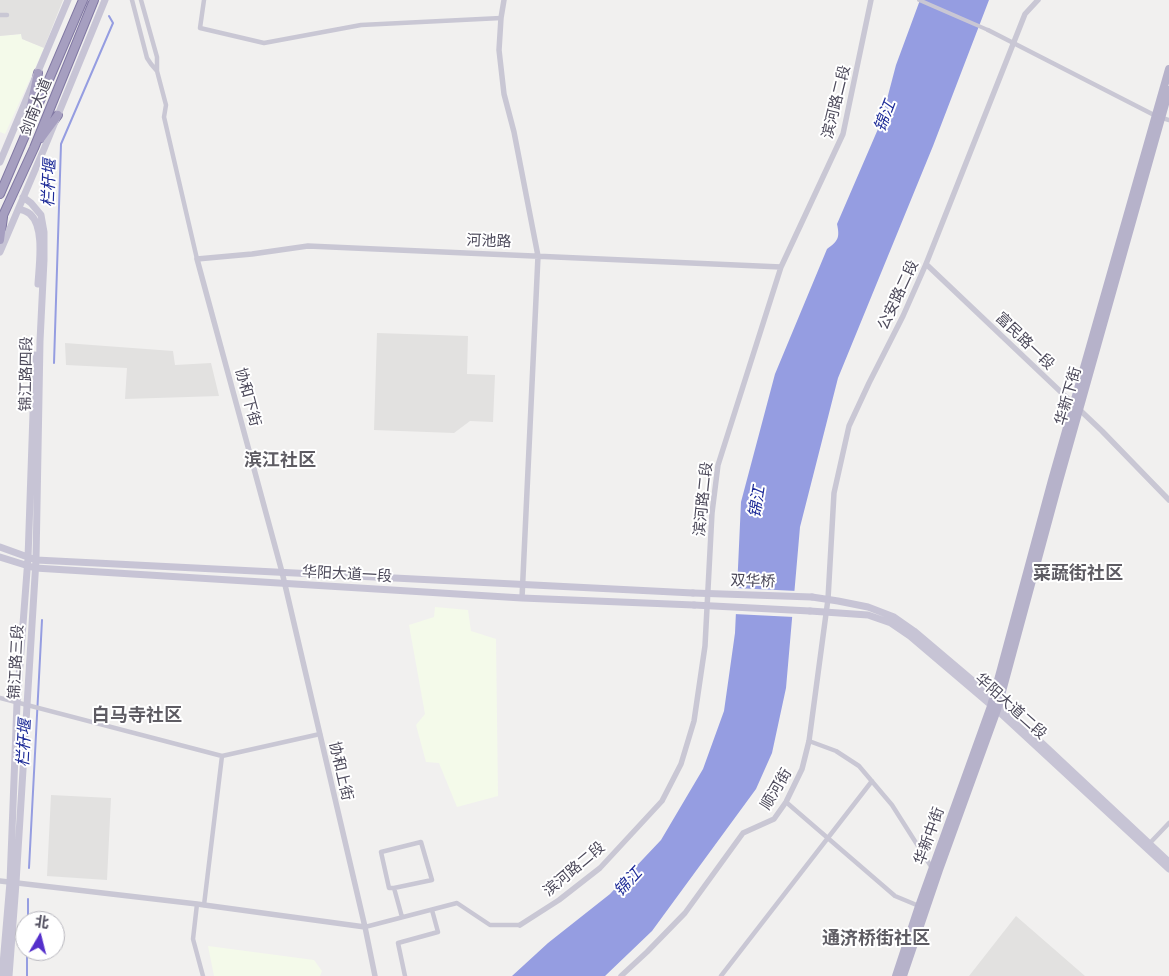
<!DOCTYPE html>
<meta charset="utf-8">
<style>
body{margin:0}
#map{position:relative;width:1169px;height:976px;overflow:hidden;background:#f1f0ef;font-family:Lato,"Noto Sans SC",sans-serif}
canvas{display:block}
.north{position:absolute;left:15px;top:911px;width:50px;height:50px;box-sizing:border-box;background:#fff;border:1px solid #b7b6bd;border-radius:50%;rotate:8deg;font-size:14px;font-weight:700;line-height:20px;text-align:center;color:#4c495a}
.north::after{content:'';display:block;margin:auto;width:18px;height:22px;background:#542fcb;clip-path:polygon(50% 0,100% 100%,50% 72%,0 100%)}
</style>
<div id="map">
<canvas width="1169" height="976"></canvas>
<div class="north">北</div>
</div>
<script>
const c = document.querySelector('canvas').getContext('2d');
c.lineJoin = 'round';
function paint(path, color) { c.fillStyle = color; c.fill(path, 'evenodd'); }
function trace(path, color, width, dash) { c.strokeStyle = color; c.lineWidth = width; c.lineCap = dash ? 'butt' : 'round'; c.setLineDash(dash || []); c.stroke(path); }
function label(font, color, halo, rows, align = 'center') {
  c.font = font + ' Lato,"Noto Sans SC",sans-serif'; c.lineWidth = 4; c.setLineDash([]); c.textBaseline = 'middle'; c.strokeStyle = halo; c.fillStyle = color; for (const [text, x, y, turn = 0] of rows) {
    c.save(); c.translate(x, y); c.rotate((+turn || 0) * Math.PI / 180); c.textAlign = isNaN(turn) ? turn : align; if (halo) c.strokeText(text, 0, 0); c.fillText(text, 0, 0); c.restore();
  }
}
const commercial = new Path2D(`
 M21 34 22 39 44 48 5 134 0 132V36Z
 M435 607 468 610 471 631 496 639 498 796 457 807 439 763 426 762 416 725 425 714 409 625 434 617Z
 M208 946 314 960 322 971 320 976H214Z`);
const education = new Path2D(`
 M0 0H63L44 48 22 39 21 34 0 36Z
 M377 333 468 336 467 374 495 375 493 422 470 421 454 433 374 430Z
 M65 343 173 351 175 365 211 363 219 396 125 399 127 368 66 365Z
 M51 795 111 798 107 880 47 876Z
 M1016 916 1085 976H969Z`);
const water = new Path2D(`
 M920 0H989L933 146 838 378 800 527 786 688 772 753 756 789 652 931 605 976H512L548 943 610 894 661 840 703 769 724 711 735 633 741 502 775 374 827 249C838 241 840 238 837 224L881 122 896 65Z`);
const pier = new Path2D(`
 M735 588 797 591 794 617 734 614Z`);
const stream = new Path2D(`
 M54 363 61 144 113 23 109 16
 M29 868 42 620
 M28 921V899
 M27 976V951`);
const pedestrian = new Path2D(`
 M919 0 988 30`);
const minor = new Path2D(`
 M132 0 147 58 151 64 157 71V57L141 0
 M204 0 200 28 264 43 361 25 501 18
 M0 15H7
 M988 30 1156 116 1169 120
 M157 71 166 105 164 117 197 259
 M0 698 222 756 320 734
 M809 741 836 751 859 766 892 805 932 868
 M786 802 895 896 919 906
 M1149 844 1169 823
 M394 888 432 880 421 842 381 852 389 888H394L402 917
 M197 904 193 939 203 976
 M204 905 222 756
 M365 927 457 903 490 925H520
 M405 976 398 943 438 932 432 910
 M721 976 872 781`);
const tertiary = new Path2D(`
 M504 0 501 18 499 50 504 94 514 132 538 256 522 598
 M926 264 1102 431 1169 500
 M0 881 197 904 365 927
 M520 925 559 900 600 868 662 801 681 764 694 721 705 646 712 513 718 465 781 267 843 134 871 0
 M375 976 365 927 282 572 197 259 252 254 308 246 781 267
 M621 976 647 952 685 913 743 833 774 819 786 802 802 769 809 741 828 599 834 493 849 426 869 383 903 316 926 264 1025 14 1038 0`);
const secondary = new Path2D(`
 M0 162 68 0
 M19 209C22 210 27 211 30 214 45 227 39 265 38 284
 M0 252 44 149 105 0
 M0 547 36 560 693 593
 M0 557 35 568 522 598 694 605
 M812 597 838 601 868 607 894 617 914 631 999 703 1169 862
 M810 611 868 615 891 623 910 636 997 710 1169 869
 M2 976 10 882 17 703 28 558 35 355
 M9 976 16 883 36 560 40 341 44 260V232L41 215 31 203 23 197`);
const primary = new Path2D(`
 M896 976 919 906 991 706 1052 480 1169 69
 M903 976 939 870 997 710 1059 481 1169 90`);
const trunk = new Path2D(`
 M28 120 38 73
 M41 138 58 115
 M0 194 83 0
 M0 222 34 148 94 0
 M0 240 3 217`);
const secondaryBridge = new Path2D(`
 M693 593 812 597
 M694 605 810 611`);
const streetNames = [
 ["滨河路二段",836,102,-76],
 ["剑南大道",36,107,-68],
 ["河池路",489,241,2],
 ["公安路二段",898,295,-65],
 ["富民路一段",1025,341,44],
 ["锦江路四段",26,374,-89],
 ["华新下街",1068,396,-74],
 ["协和下街",248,397,75],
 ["滨河路二段",703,499,-84],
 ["华阳大道一段",347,574,3],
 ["双华桥",753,581,2],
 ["锦江路三段",16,662,-87],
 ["华阳大道二段",1011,706,42],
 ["协和上街",341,771,77],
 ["顺河街",776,789,-59],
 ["华新中街",929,836,-70],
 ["滨河路二段",574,869,-40]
];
const waterNames = [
 ["锦江",885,116,-69],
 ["栏杆堰",49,183,-88],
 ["锦江",757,502,-81],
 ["栏杆堰",24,743,-87],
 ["锦江",628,882,-47]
];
const quarterNames = [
 ["滨江社区",280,460],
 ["菜蔬街社区",1078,573],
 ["白马寺社区",137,715],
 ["通济桥街社区",876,938]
];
paint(commercial, '#f4faea');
paint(education, '#e2e1e0');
paint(water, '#959de1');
paint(pier, '#f1f0ef');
trace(stream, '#959de1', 2);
trace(trunk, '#8078a3', 10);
trace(pedestrian, '#c9c7d4', 4);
trace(minor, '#c9c7d4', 4.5);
trace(tertiary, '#c9c7d4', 5.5);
trace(secondary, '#c7c4d5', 7);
trace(primary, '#b6b2ca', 8);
trace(trunk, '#a69fc0', 8);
trace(secondaryBridge, '#c7c4d5', 7);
label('15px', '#4c495a', '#fff', streetNames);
label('italic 16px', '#1d2b98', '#fff', waterNames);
label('bold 18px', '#5e5c63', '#fff', quarterNames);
</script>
